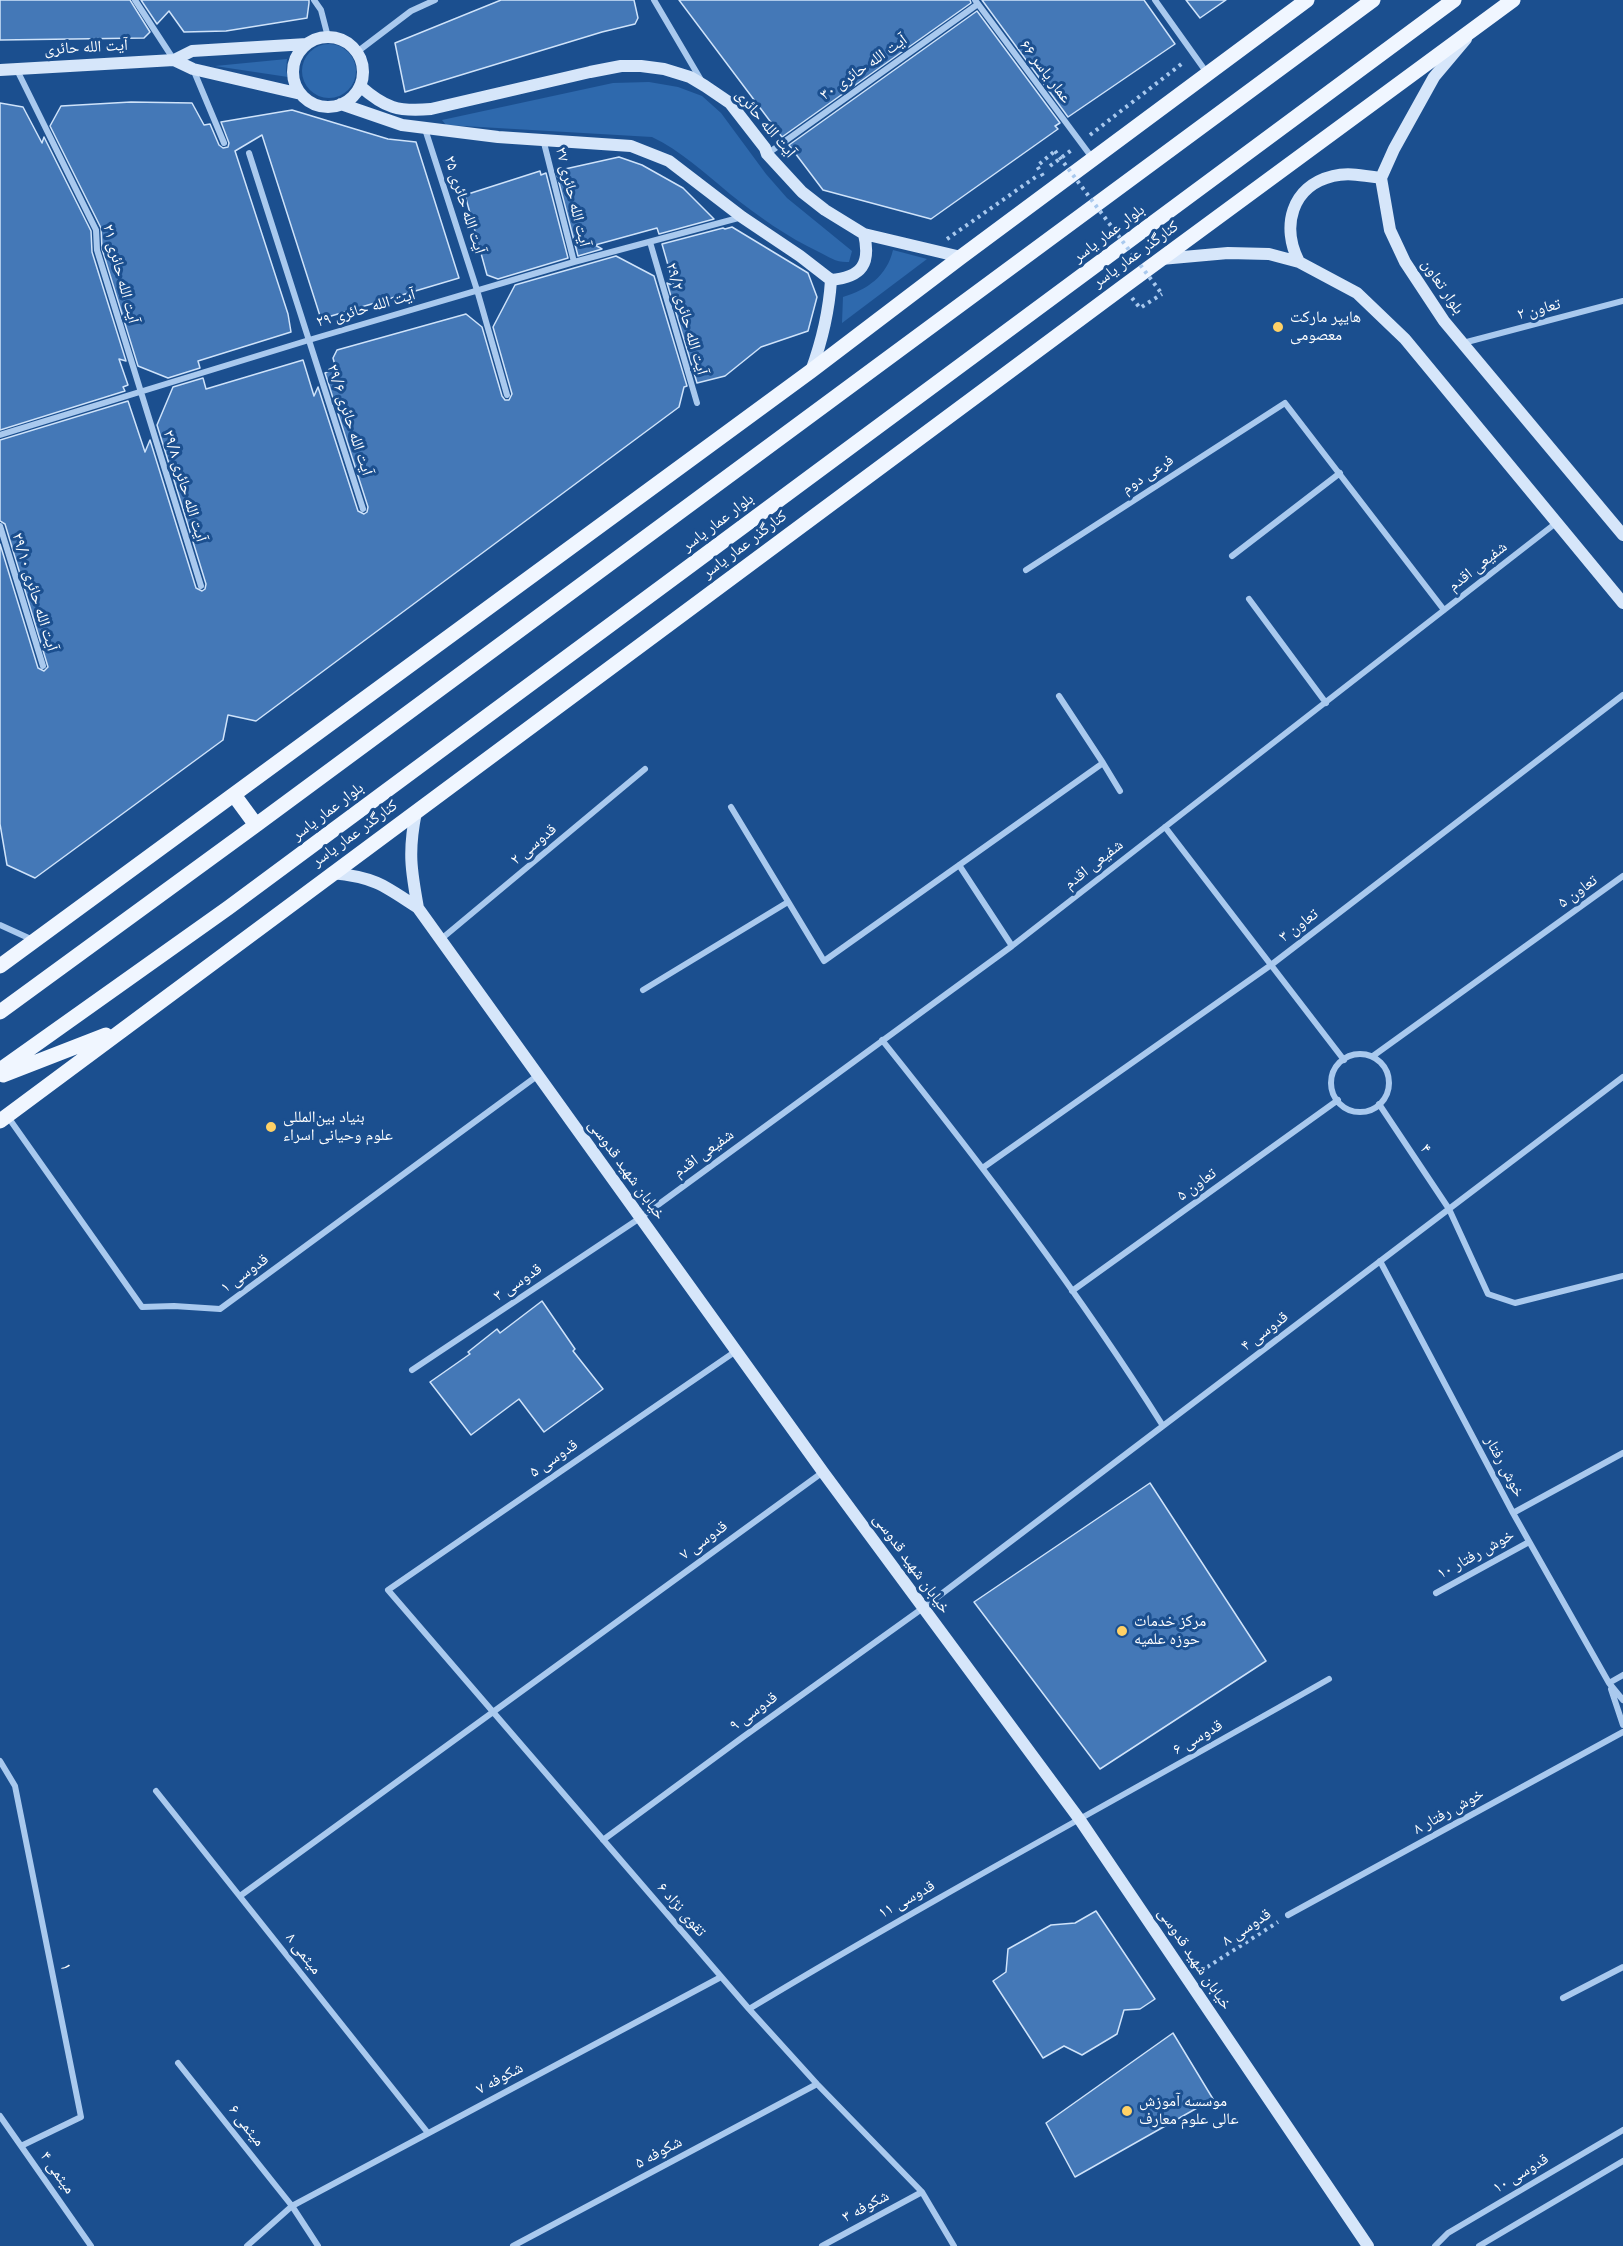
<!DOCTYPE html>
<meta charset="utf-8">
<style>
body{margin:0}
canvas{display:block;background:#1b4f8f}
</style>
<canvas width="1623" height="2246"></canvas>
<script>
const c = document.querySelector('canvas').getContext('2d');
c.lineJoin = 'round';
function paint(path, color) { c.fillStyle = color; c.fill(path, 'evenodd'); }
function trace(path, color, width, dash) { c.strokeStyle = color; c.lineWidth = width; c.lineCap = dash ? 'butt' : 'round'; c.setLineDash(dash || []); c.stroke(path); }
function label(font, color, halo, rows, align = 'center') {
  c.font = font + ' Roboto,"Noto Naskh Arabic",sans-serif'; c.lineWidth = 6; c.setLineDash([]); c.textBaseline = 'middle'; c.strokeStyle = halo; c.fillStyle = color; for (const [text, x, y, turn = 0] of rows) {
    c.save(); c.translate(x, y); c.rotate((+turn || 0) * Math.PI / 180); c.textAlign = isNaN(turn) ? turn : align; if (halo) c.strokeText(text, 0, 0); c.fillText(text, 0, 0); c.restore();
  }
}
const green = new Path2D(`
 M302 71a27 27 0 1 1 54 0a27 27 0 1 1-54 0Z
 M287 59 286 71 288 77 215 66Z
 M649 82 678 87 702 96 721 113 766 174 787 198 852 251 849 262C837 263 829 257 819 252 787 237 758 216 730 194 705 173 681 151 652 137L446 125 442 120 613 83Z
 M893 250 927 259 842 323 843 297C867 290 887 276 893 250Z`);
const building = new Path2D(`
 M0 0H130L150 32 144 38 0 40Z
 M141 0H309V3L307 18 226 31 184 32 169 11 157 24Z
 M501 0H634L638 18 635 24 602 32 405 92 395 43Z
 M679 0H970L971 3 782 137Z
 M982 0H1144L1175 44 1068 117Z
 M1186 0H1226L1200 18Z
 M977 11 1060 123 1055 126 1058 129 931 219 823 190 789 145Z
 M131 102 192 103 204 125 210 124 219 145 223 148 228 147 229 143 221 122 292 110 388 139 416 142 459 278 321 319 262 135 235 151 288 314 291 332 198 361 200 368 168 378 138 366 102 249 101 228 50 126 61 106Z
 M0 103 23 107 42 143 44 137 91 231 92 252 126 361 119 359 128 385 123 387 125 391 0 430Z
 M619 157 642 165 683 188 714 219 659 234 657 228 595 245 602 249 578 256 556 171Z
 M540 171 541 175 546 173 568 258 498 279 487 275 465 195Z
 M732 227 808 273 817 297 808 331 761 347 725 376 697 383 667 283 674 286 662 244 723 228 725 229Z
 M616 256 654 276 687 386 684 387 679 407 256 721 228 715 223 740 35 878 7 865 0 824V544L38 668 44 671 48 667 5 524 0 521V440L128 401 145 452 150 440 196 588 202 591 205 589 206 584 157 425 173 387 203 378 206 389 303 360 314 396 318 387 358 511 364 514 367 512 368 507 325 373 336 369 333 358 337 350 466 314 482 327 502 396 505 400H509L512 394 493 327 515 285Z
 M542 1301 575 1349 573 1351 603 1389 544 1432 519 1399 471 1435 430 1382 470 1354 468 1352 497 1329 500 1333Z
 M1150 1483 1266 1661 1100 1769 974 1602Z
 M1096 1911 1155 1999 1140 2009 1124 2010 1117 2034 1082 2055 1064 2046 1043 2058 993 1981 1006 1972 1008 1949 1051 1925 1075 1923Z
 M1173 2033 1213 2099 1075 2177 1046 2123Z`);
const path = new Path2D(`
 M1090 135 1184 62
 M1050 166 1073 149
 M1043 176 1037 166 1055 151
 M947 239 1037 176
 M1132 298 1140 308 1162 294
 M1201 1971 1278 1922`);
const street = new Path2D(`
 M135 0 174 60
 M314 0 321 10 328 37
 M654 0 701 80
 M975 0 1093 159
 M1155 0 1207 73
 M357 52 411 11 435 0
 M193 69 224 143
 M17 70 96 230 97 250 201 586
 M425 129 477 290 507 395
 M543 139 574 262
 M249 153 363 509
 M767 154 978 4
 M650 242 697 403
 M1463 343 1623 301
 M0 435 309 340 574 262 742 217
 M0 526 43 666
 M1232 556 1340 473
 M1026 570 1285 403 1444 610
 M1249 599 1326 703
 M1103 763 1120 791
 M731 807 824 961 1103 763 1059 696
 M1165 827 1344 1060
 M959 865 1012 946
 M0 925 33 940
 M440 940 645 769
 M643 990 788 902
 M882 1040C982 1165 1078 1291 1163 1426
 M1331 1083a29 29 0 1 1 58 0a29 29 0 1 1-58 0Z
 M1373 1056 1623 876
 M1379 1104 1449 1209 1488 1294 1515 1303 1623 1276
 M8 1117 142 1307 174 1306 220 1309 537 1076
 M984 1167 1271 965 1623 695
 M1380 1261 1513 1513 1609 1683 1623 1700
 M1072 1291 1338 1100
 M736 1351 388 1590 749 2009 817 2084 922 2192 954 2246
 M412 1370 640 1218 1012 946 1556 523
 M1513 1513 1623 1453
 M1436 1593 1529 1542
 M1609 1683 1623 1675
 M1611 1689 1623 1725
 M0 1761 15 1786 81 2117 21 2146
 M156 1791 428 2133
 M603 1840 743 1737 923 1608 1623 1077
 M240 1896 823 1472
 M1288 1915 1623 1732
 M1563 1998 1623 1967
 M749 2009C940 1894 1136 1789 1329 1679
 M178 2063 292 2206 318 2246
 M0 2116 91 2246
 M247 2246 292 2206 721 1977
 M513 2246 817 2084
 M822 2246 922 2192
 M1435 2246 1448 2233 1623 2130
 M1479 2246 1623 2161`);
const secondary = new Path2D(`
 M293 72a35 35 0 1 1 70 0a35 35 0 1 1-70 0Z
 M1466 39 1434 77 1394 149 1381 178 1390 230 1405 262 1444 321 1623 535
 M174 60 193 69 301 94
 M0 70 174 60 192 51 307 44
 M360 86C385 108 398 112 431 109L590 72 621 66H641L664 69 690 77 705 86 730 103 765 148 767 154 802 192 825 210 864 234 961 257
 M341 104 402 125 498 137 631 146 669 161 742 217 800 256 831 280C829 312 822 341 811 371
 M1161 259 1228 253 1269 254 1299 262 1357 293 1405 339 1623 603
 M1299 262C1281 227 1291 186 1333 176 1349 172 1365 176 1381 178
 M831 280C862 277 871 264 864 234
 M416 812C408 851 411 870 418 908L823 1472 1080 1820 1368 2246
 M332 873C374 877 384 885 418 908`);
const primary = new Path2D(`
 M234 795 256 825
 M0 966 811 371 961 257 1307 0
 M0 1012 256 825 1373 0
 M0 1070 228 908 1454 0
 M3 1075 106 1035
 M0 1121 1123 287 1513 0`);
const pathBridge = new Path2D(`
 M1055 151 1162 294`);
const markers = [
 [1278,327,6,"#ffd166"],
 [271,1127,6,"#ffd166"],
 [1122,1631,6,"#ffd166"],
 [1127,2111,6,"#ffd166"]
];
const streetNames = [
 ["آیت الله حائری",86,48,-3],
 ["آیت الله حائری ۳۰",864,68,-35],
 ["عمار یاسر ۶۶",1045,72,53],
 ["آیت الله حائری",765,124,50],
 ["آیت الله حائری ۲۷",572,197,76],
 ["آیت الله حائری ۲۵",464,205,72],
 ["بلوار عمار یاسر",1109,234,-37],
 ["کنارگذر عمار یاسر",1136,255,-36],
 ["آیت الله حائری ۲۱",120,274,75],
 ["بلوار تعاون",1442,287,56],
 ["آیت الله حائری ۲۹",366,309,-16],
 ["تعاون ۲",1539,310,-15],
 ["آیت الله حائری ۲۹/۲",686,319,74],
 ["آیت الله حائری ۲۹/۶",349,420,72],
 ["فرعی دوم",1148,475,-33],
 ["آیت الله حائری ۲۹/۸",184,486,73],
 ["بلوار عمار یاسر",718,523,-37],
 ["کنارگذر عمار یاسر",745,545,-37],
 ["شفیعی اقدم",1478,567,-38],
 ["آیت الله حائری ۲۹/۱۰",34,592,73],
 ["بلوار عمار یاسر",328,812,-37],
 ["کنارگذر عمار یاسر",355,834,-36],
 ["قدوسی ۲",534,845,-40],
 ["شفیعی اقدم",1094,865,-38],
 ["تعاون ۵",1578,892,-36],
 ["تعاون ۳",1299,926,-37],
 ["۴",1425,1149,56],
 ["شفیعی اقدم",704,1154,-36],
 ["خیابان شهید قدوسی",626,1170,54],
 ["تعاون ۵",1197,1185,-36],
 ["قدوسی ۱",245,1274,-36],
 ["قدوسی ۳",518,1283,-34],
 ["قدوسی ۴",1265,1332,-37],
 ["قدوسی ۵",554,1459,-34],
 ["خوش رفتار",1504,1467,62],
 ["قدوسی ۷",704,1541,-36],
 ["خوش رفتار ۱۰",1476,1555,-29],
 ["خیابان شهید قدوسی",911,1564,54],
 ["قدوسی ۹",754,1712,-36],
 ["قدوسی ۶",1198,1738,-30],
 ["خوش رفتار ۸",1449,1812,-29],
 ["قدوسی ۱۱",907,1900,-29],
 ["تقوی نژاد ۶",681,1910,49],
 ["قدوسی ۸",1247,1928,-33],
 ["میثمی ۸",303,1954,52],
 ["خیابان شهید قدوسی",1194,1959,56],
 ["۱",65,1967,79],
 ["شکوفه ۷",500,2079,-28],
 ["میثمی ۶",246,2126,52],
 ["شکوفه ۵",659,2153,-28],
 ["میثمی ۴",57,2173,55],
 ["قدوسی ۱۰",1521,2174,-31],
 ["شکوفه ۳",866,2207,-28]
];
const poiNames = [
 ["هایپر مارکت",1290,318],
 ["معصومی",1290,336],
 ["بنیاد بین‌المللی",283,1118],
 ["علوم وحیانی اسراء",283,1136],
 ["مرکز خدمات",1134,1622],
 ["حوزه علمیه",1134,1640],
 ["موسسه آموزش",1139,2102],
 ["عالی علوم معارف",1139,2120]
];
paint(green, '#2e69ad');
paint(building, '#4478b7');
trace(building, '#cfe3fa', 1.5);
trace(path, '#a9c9ee', 4, [3, 4.5]);
trace(street, '#a9c9ee', 6);
trace(secondary, '#d6e6fa', 12);
trace(primary, '#f0f6ff', 15);
trace(pathBridge, '#a9c9ee', 4, [3, 4.5]);
for (const [x, y, r, color] of markers) { const dot = new Path2D(); dot.arc(x, y, r, 0, 2 * Math.PI); c.fillStyle = color; c.fill(dot); trace(dot, '#1b4f8f', 2); }
label('16px', '#fff', '#1b4f8f', streetNames);
label('16px', '#fff', '#1b4f8f', poiNames, 'left');
</script>
